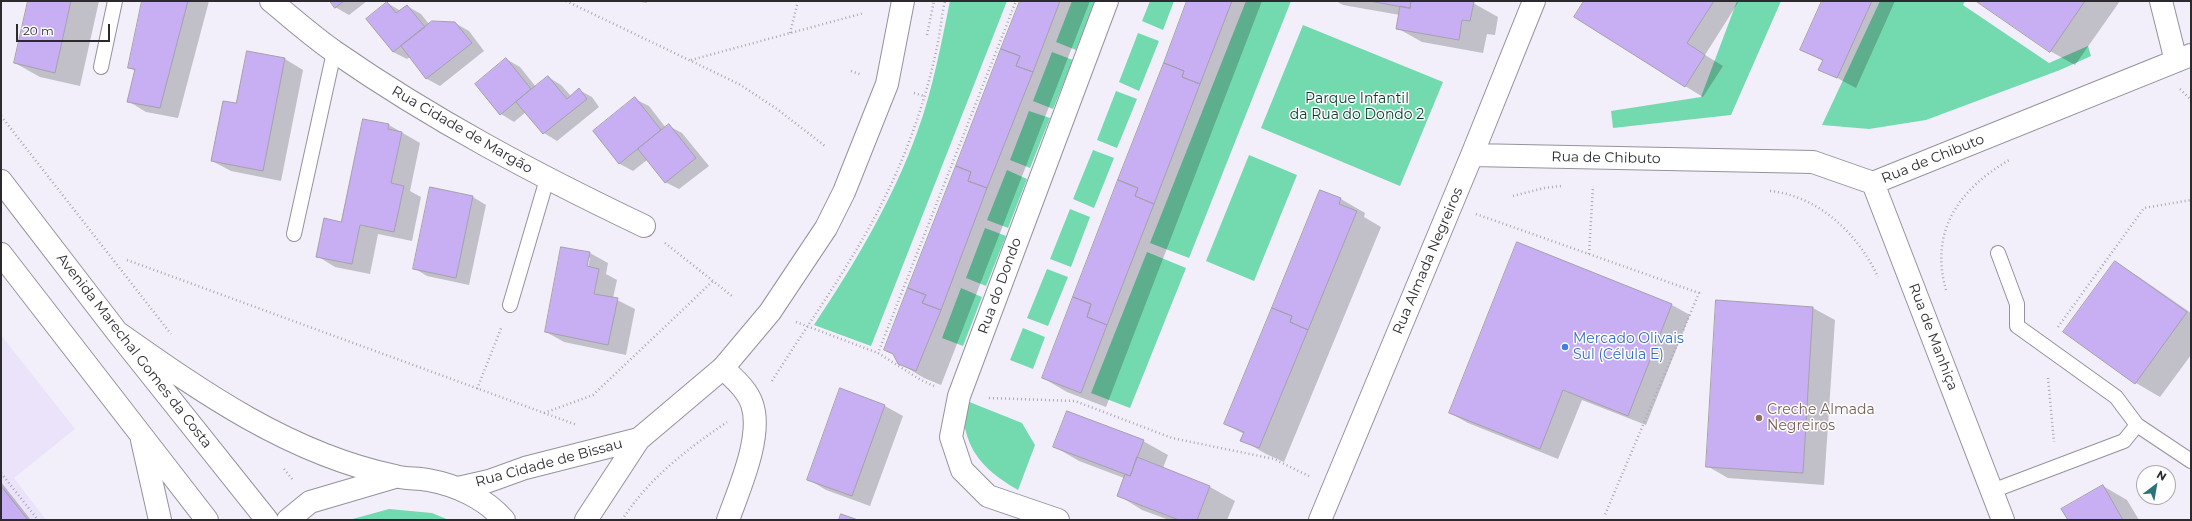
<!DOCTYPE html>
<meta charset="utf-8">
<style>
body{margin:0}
#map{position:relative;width:2192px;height:521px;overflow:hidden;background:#f2effa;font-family:Montserrat,sans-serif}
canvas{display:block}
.frame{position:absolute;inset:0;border:2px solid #2c2a2f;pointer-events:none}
.north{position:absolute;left:2136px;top:465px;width:40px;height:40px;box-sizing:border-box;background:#fefefe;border:1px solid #aaa9ab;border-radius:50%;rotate:31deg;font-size:11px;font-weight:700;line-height:16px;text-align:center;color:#2c2a2f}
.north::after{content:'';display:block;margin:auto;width:14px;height:18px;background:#2a737c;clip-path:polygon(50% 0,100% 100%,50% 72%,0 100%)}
.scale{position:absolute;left:16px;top:24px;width:94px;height:18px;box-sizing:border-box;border:2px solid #2c2a2f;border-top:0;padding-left:5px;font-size:12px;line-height:14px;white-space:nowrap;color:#2c2a2f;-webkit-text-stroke:3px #fefefe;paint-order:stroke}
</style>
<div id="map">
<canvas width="2192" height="521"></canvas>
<div class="frame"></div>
<div class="north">N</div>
<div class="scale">20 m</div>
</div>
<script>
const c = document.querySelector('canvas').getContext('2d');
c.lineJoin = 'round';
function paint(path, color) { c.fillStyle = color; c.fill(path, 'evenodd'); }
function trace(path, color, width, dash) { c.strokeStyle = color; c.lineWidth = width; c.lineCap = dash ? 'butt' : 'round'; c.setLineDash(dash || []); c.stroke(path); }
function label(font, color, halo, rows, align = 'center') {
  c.font = font + ' Montserrat,sans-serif'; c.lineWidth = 3; c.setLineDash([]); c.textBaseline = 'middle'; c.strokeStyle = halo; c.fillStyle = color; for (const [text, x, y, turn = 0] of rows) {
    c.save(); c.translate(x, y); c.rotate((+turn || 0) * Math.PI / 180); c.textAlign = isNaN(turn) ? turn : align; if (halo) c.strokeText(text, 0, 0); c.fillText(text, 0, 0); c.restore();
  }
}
const commercial = new Path2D(`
 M1 335 75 429 14 478 46 520H1Z`);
const green = new Path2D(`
 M950 1H1007L871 346 814 325C855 263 893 200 918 130 933 88 941 44 950 1Z
 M1072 1H1095L1076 50 1056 42Z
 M1150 1H1174L1163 30 1142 21Z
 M1246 1H1291L1189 258 1150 243Z
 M1737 1H1781L1731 115 1613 128 1611 111 1701 97Z
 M1880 1H1965L1963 5 2049 63 2088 46 2091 56 2060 70 1926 120 1869 129 1822 125Z
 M1303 25 1443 82 1400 186 1261 128Z
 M1138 33 1159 41 1139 91 1119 82Z
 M1052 52 1073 60 1053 109 1033 101Z
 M1116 91 1137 99 1117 148 1097 140Z
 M1029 111 1050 118 1030 168 1010 160Z
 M1093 150 1114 158 1094 208 1073 199Z
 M1249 155 1297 175 1254 281 1206 261Z
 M1007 170 1027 179 1008 228 987 220Z
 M1070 209 1090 217 1071 267 1050 259Z
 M985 228 1006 236 986 286 966 278Z
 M1147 252 1186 268 1130 408 1091 393Z
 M1047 269 1068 277 1048 326 1027 318Z
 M961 288 982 297 963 346 942 338Z
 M1023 328 1045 337 1033 369 1010 360Z
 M967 401 1022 423 1035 445 1018 490C994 476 973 460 966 432 963 423 967 410 967 401Z
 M389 509 432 513 449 520H349Z`);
const shadow = new Path2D(`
 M29 1H99L80 86 40 77 15 63Z
 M143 1H209L178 118 146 112 128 101 135 71 129 68Z
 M331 1H367L349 15 335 7Z
 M635 1H647V3Z
 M1021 1H1090L941 385 924 378 899 363 895 355 886 350Z
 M1188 1H1262L1106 407 1067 392 1043 378Z
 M1336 1H1465L1473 3 1498 17 1495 35 1487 34 1483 53 1422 42 1397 28 1400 15 1343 5Z
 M1586 1H1739L1705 55 1723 66 1703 97 1685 86Z
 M1823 1H1895L1856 88 1820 69 1823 61 1802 50Z
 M1978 1H2120L2075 65 2050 51Z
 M387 3 401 11 407 6 421 14 429 24 455 23 469 31 484 51 440 86 427 79 410 57 407 59 393 52Z
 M248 52 285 59 303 70 281 181 231 171 212 161 237 104Z
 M506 59 520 67 536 87 548 77 561 85 571 96 579 90 592 97 599 107 557 141 544 133 526 112 514 122 501 114 476 84Z
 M635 99 649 106 666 128 669 126 682 133 709 166 679 189 665 182 647 160 633 171 620 164 594 132Z
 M363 120 389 125 420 143 410 191 421 197 412 241 378 234 370 274 335 267 317 256 342 223Z
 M431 188 473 197 486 205 469 285 427 276 414 268Z
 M1341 199 1365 213 1364 217 1381 227 1284 462 1266 454 1242 440 1244 434 1225 424Z
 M1517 243 1672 305 1690 315 1646 425 1582 400 1558 459 1468 423 1450 413Z
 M562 248 590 253 608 263 606 274 617 280 613 298 635 309 626 355 564 342 546 332ZM588 258H590L587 272 585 271Z
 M2115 262 2139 277 2191 313V355L2160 397 2136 383 2065 332Z
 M1717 301 1813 308 1835 320 1824 485 1728 478 1707 466Z
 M885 406 903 416 870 506 826 490 808 479Z
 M1143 441 1168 455 1163 468 1210 487 1235 501 1227 520H1169L1142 510 1118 495 1124 478 1079 461 1055 447Z
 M1 482 31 520H1Z
 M2103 486 2127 500 2139 520H2069Z`);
const building = new Path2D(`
 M28 1H71L55 73 14 63Z
 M142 1H188L160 108 127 102 135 69 128 68Z
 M330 1H344L335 8Z
 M1020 1H1060L1033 72 1016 66 1020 56 1001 49Z
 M1187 1H1232L1200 84 1182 77 1184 71 1164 63Z
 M1370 1H1411L1410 8Z
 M1411 1H1470L1474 2 1470 21 1462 20 1459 40 1396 29 1400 6 1410 8Z
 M1584 1H1714L1687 43 1705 55 1685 87 1574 17Z
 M1822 1H1872L1837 78 1818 70 1823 60 1800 50Z
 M1976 1H2085L2050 52Z
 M387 2 396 13 407 5 425 27 393 52 366 19Z
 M432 21 455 22 472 43 426 79 401 46Z
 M1001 49 1020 56 1016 66 1033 72 987 188 968 181 971 172 956 166Z
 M247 51 285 58 263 171 211 161 223 101 236 103Z
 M506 58 531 89 500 115 475 84Z
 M1164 63 1184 71 1182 77 1200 84 1154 204 1135 196 1138 188 1118 180Z
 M548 76 567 99 579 88 587 99 543 134 516 102Z
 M635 97 661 130 619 164 593 131Z
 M363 119 389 124 388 129 402 132 391 183 404 186 394 232 360 225 352 264 316 257 324 218 341 222Z
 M669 124 696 158 665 183 638 149Z
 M956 166 971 172 968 181 987 188 941 310 922 303 926 295 908 288Z
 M1118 180 1138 188 1135 196 1154 204 1107 325 1087 317 1091 304 1073 297Z
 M430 187 473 196 456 278 413 269Z
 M1320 190 1341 198 1339 204 1357 211 1308 330 1290 322 1292 316 1272 308Z
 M1517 242 1672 304 1628 416 1563 390 1540 449 1449 413Z
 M561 247 590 252 587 266 599 269 594 294 618 298 608 345 545 332Z
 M2115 261 2187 312 2135 384 2063 332Z
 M908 288 926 295 922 303 941 310 916 371 898 364 893 354 884 350Z
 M1073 297 1091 304 1087 317 1107 325 1081 393 1042 378Z
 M1716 300 1813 307 1803 473 1706 467Z
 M1272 308 1292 316 1290 322 1308 330 1259 448 1240 441 1244 432 1224 424Z
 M840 388 885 405 852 496 807 480Z
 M1067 411 1144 440 1130 476 1053 447Z
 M1137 457 1210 486 1197 520H1179L1117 496 1125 474 1130 476Z
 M2103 485 2123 520H2068L2061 509Z
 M1 486 28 520H1Z
 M841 514 858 520H839Z`);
const path = new Path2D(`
 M566 1 739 84 777 109 825 146
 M790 33 798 1
 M927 35 934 1
 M691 60 864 13
 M851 71 862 75
 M2180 89 2191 100
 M914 93 924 96
 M1 116 171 334
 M1770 191C1819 196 1858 234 1878 277
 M1513 196 1544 188 1561 186
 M1476 214 1699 293 1604 517
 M665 243 732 296
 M1589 254 1593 186
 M127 260 577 425
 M1946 290C1929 230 1960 188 2011 159
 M796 322 878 353
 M2058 327 2144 208 2191 200
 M2048 378 2054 442
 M772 381C811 319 854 261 886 195 910 146 929 90 939 37 941 25 942 13 945 1
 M934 386 921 380 878 353 1016 1
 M477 389 502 326
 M989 398 1075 401 1172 438 1274 459 1309 476
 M544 413 593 395 713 281
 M284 469 293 480
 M1 473 38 520
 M622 520C649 478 686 450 727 422`);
const service = new Path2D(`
 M101 67 115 1
 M294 234 334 52
 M1998 253 2017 304V326L2116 397 2137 425
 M510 305 547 179
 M1992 491 2124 441 2137 425 2191 461`);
const minor = new Path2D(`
 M271 1C292 18 313 37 335 52 433 120 537 175 644 226
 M2161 1 2176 61
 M1472 155 1813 162 1873 183 2191 55
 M1873 183 2003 520
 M723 368C733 378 747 389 752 404 763 436 739 489 728 520
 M1058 520 988 496 962 470 951 437 959 396 1107 1
 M1320 520 1472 155 1534 1`);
const secondary = new Path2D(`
 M458 488 489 481 525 468 639 439
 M586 520 639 439 723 368 770 312 826 228 844 192 887 84 903 1`);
const primary = new Path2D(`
 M1 181 117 332 267 520
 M1 254 207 520
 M117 332C202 392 290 454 395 476 405 479 417 478 428 480 456 485 485 498 504 520
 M142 440 160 520
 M288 520 310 502 395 477`);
const markers = [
 [1565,347,4,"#3f7fe0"],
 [1759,418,4,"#8d6e63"]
];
const parkNames = [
 ["Parque Infantil",1357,99],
 ["da Rua do Dondo 2",1357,115]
];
const streetNames = [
 ["Rua Cidade de Margão",462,130,30],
 ["Rua de Chibuto",1606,158,1],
 ["Rua de Chibuto",1933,159,-22],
 ["Rua Almada Negreiros",1428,261,-67],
 ["Rua do Dondo",1000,286,-70],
 ["Rua de Manhiça",1933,337,69],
 ["Avenida Marechal Gomes da Costa",134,351,52],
 ["Rua Cidade de Bissau",549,463,-15]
];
const shopNames = [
 ["Mercado Olivais",1573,339],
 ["Sul (Célula E)",1573,355]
];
const educationNames = [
 ["Creche Almada",1767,410],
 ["Negreiros",1767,426]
];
paint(commercial, '#eae3f9');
paint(green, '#73daaf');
paint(shadow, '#0003');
paint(building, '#c8aff3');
trace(building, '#a3a0ab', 1);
trace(service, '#95929c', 16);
trace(minor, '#95929c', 24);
trace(secondary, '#95929c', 24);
trace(primary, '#95929c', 24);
trace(path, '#aaa8b1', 2.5, [1, 3]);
trace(service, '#fff', 14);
trace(minor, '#fff', 22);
trace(secondary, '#fff', 22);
trace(primary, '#fff', 22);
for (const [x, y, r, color] of markers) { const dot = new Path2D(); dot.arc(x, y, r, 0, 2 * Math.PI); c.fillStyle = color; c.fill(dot); trace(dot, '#fefefe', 1.5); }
label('14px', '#073a28', '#fefefe', parkNames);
label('14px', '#2c2a2f', '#fefefe', streetNames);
label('14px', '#366cbe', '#fefefe', shopNames, 'left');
label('14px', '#785e54', '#fefefe', educationNames, 'left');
</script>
